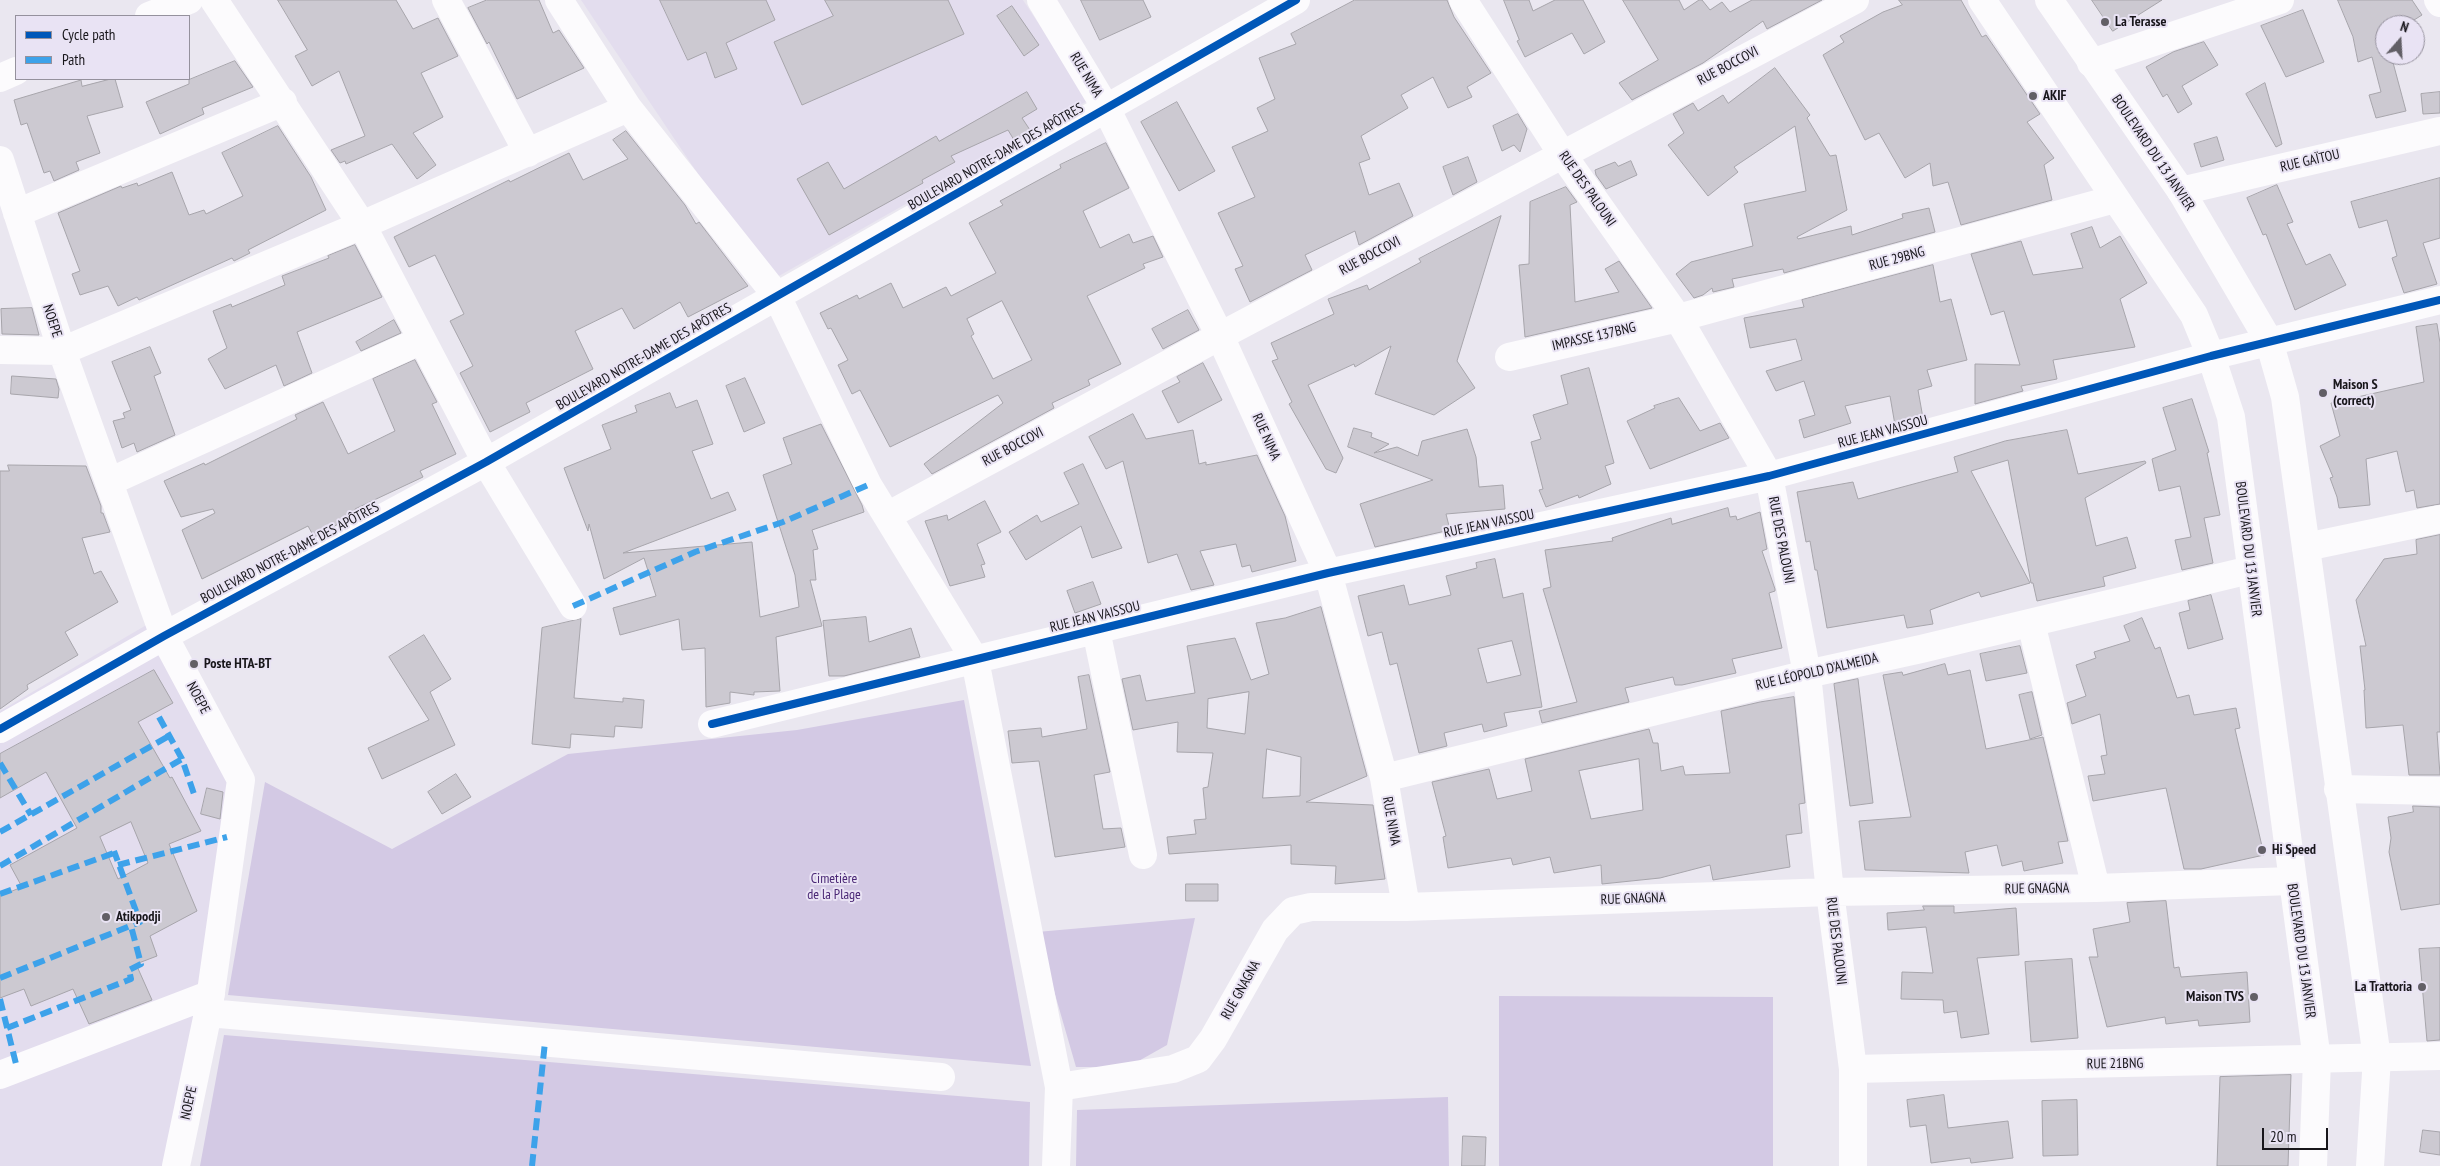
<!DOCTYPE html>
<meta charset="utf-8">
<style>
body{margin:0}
#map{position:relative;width:2440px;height:1166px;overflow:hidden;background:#eae7f0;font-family:"PT Sans Narrow",sans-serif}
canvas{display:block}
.legend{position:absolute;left:15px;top:15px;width:175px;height:65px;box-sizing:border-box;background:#e9e3f4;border:1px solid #95919d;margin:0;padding:6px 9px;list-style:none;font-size:15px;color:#18161b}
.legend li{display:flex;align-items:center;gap:10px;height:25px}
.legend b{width:25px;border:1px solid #95919d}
.north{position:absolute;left:2375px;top:15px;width:50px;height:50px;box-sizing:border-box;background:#e9e3f4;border:1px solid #95919d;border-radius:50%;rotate:19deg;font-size:14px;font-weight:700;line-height:20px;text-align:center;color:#18161b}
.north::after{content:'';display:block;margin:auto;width:18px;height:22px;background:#625f66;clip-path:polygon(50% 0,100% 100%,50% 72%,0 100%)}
.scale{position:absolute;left:2262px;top:1128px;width:66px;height:22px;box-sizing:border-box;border:2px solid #18161b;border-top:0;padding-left:6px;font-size:15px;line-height:18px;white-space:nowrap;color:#18161b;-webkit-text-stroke:4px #e9e3f4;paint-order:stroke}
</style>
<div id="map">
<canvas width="2440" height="1166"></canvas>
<ul class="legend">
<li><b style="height:6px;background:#0057b8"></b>Cycle path</li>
<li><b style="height:6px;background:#3da2ea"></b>Path</li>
</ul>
<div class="north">N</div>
<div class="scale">20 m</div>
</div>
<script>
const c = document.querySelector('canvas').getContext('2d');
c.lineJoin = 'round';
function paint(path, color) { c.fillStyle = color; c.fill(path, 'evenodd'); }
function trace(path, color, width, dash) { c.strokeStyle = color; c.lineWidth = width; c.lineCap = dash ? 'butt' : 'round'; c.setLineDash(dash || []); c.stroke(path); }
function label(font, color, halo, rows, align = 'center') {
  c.font = font + ' "PT Sans Narrow",sans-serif'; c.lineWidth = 4; c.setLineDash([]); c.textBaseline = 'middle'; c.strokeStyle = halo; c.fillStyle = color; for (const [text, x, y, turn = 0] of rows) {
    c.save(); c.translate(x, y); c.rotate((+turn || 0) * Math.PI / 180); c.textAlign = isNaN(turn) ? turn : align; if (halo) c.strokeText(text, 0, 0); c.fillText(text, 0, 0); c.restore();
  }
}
const built = new Path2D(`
 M581 0H1023L1089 100 770 281Z
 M160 617 247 775 182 1166H0V711Z`);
const green = new Path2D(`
 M964 700 1031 1066 228 995 265 782 392 849 568 754 797 730Z
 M1195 918 1167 1045 1128 1067H1076L1037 932Z
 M1499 996 1773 997V1166H1499Z
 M224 1035 1030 1102 1029 1166H200Z
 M1448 1097 1449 1166H1076L1077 1110Z`);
const building = new Path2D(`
 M278 0H396L413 29 438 18 458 56 421 73 443 117 413 133 436 165 417 179 392 144 346 164 345 161 340 163 331 150 365 136 339 71 312 86 295 56 307 50Z
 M487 0H539L553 33 559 30 584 68 517 99 489 42 487 44 468 8Z
 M660 0H766L775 20 726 43 737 69 715 78 706 52 688 60Z
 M825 0H948L964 34 802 105 774 42 833 16Z
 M1081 0H1143L1151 17 1100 40Z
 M1355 0H1447L1454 17 1491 73 1467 87 1472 97 1448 108 1433 77 1401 95 1408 108 1361 136 1370 159 1359 163 1369 195 1399 183 1413 216 1359 245 1355 231 1305 255 1312 270 1250 302 1235 269 1243 266 1218 213 1255 197 1232 147 1268 131 1257 108 1275 99 1259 58 1296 44 1291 34Z
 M1504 0H1529L1533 11 1555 0H1583L1605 42 1584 54 1572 33 1525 57 1517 41 1519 40Z
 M1623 0H1679L1684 10 1699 0H1702L1710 10 1722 2 1730 12 1752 0H1822L1767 29 1763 21 1703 63 1632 100 1619 83 1658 60Z
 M1899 0H1961L1982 37 1986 35 2040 114 2027 122 2054 158 2044 165 2052 200 1961 225 1948 182 1933 186 1930 163 1905 178 1879 133 1865 140 1823 55 1844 42 1840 36 1883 12 1902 5Z
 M2092 0H2162L2113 31Z
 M2338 0H2412L2422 15 2414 20 2421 43 2415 45V25H2385V55H2391L2406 111 2376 118 2369 95 2381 92 2372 57 2358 62 2353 37Z
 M1012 6 1039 45 1024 56 997 16Z
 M2303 10 2324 62 2286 77 2261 26Z
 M2204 42 2218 65 2182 86 2192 104 2178 113 2167 94 2163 97 2146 67 2173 52Z
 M235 61 253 87 202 108 204 114 160 134 146 102 189 84V80Z
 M1775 68 1810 115 1807 118 1830 156 1836 155 1847 210 1797 237 1798 239 1851 226 1852 235 1903 218 1902 214 1929 208 1935 232 1784 273 1783 269 1732 279 1734 287 1713 292 1712 288 1703 295 1694 298 1676 274 1691 262 1753 246 1744 204 1806 191 1795 126 1734 167 1738 172 1708 196 1668 145 1684 133 1673 114 1693 103 1698 111 1723 95 1728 103Z
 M111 79H115L123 107 87 116 100 153 76 162 79 170 54 181 50 171 44 173 27 123 21 125 14 100 81 80 82 86Z
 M2265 83 2282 144 2276 147 2246 94Z
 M1027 92 1037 109 1022 118 1030 130 1014 140 1008 130 951 156 955 162 922 180 923 183 829 235 797 179 828 162 844 189 936 136 939 141Z
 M2440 92V113L2423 114 2421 94Z
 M1177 102 1215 171 1179 191 1141 122Z
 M1518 114 1527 129 1520 152 1514 145 1502 151 1493 126Z
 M278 126 311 177 326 210 248 250 250 253 234 261 232 258 139 300 137 297 118 306 108 286 80 295 72 274 80 271 58 213 121 186 122 188 137 183 138 186 172 172 189 215 204 210 206 214 243 196 222 153Z
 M626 131 685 205 696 224 699 222 748 286 688 317 680 302 634 329 622 308 575 331 593 369 526 403 530 412 490 432 460 373 473 366 450 321 464 314 435 255 409 267 394 237 509 180 510 182 569 153 583 180 628 159 613 140Z
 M2217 137 2224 160 2201 167 2194 144Z
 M1106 143 1129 188 1083 211 1100 248 1129 234 1133 243 1153 236 1163 257 1143 264 1145 268 1087 296 1121 364 1088 380 1090 385 1052 403 1054 408 932 474 924 464 1003 403 998 395 890 447 860 390 852 394 838 365 848 360 831 328 828 329 820 313 857 295 859 299 891 283 903 308 946 287 951 296 996 273 969 223 1003 205 1000 201 1061 168 1060 165ZM1002 301 1032 360 993 379 971 336 974 334 967 319Z
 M1468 157 1477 182 1453 195 1443 167Z
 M1631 161 1637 175 1606 189 1596 175 1595 170 1615 162 1618 166Z
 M2440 178V238L2423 243 2437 284 2404 293 2392 258 2397 256 2387 220 2359 228 2351 202Z
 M2277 185 2293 222 2287 224 2306 265 2330 254 2346 285 2295 310 2266 234 2263 235 2247 198Z
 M1566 187 1577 202 1570 205 1575 302 1619 292 1605 269 1619 261 1652 308 1525 337 1519 265 1529 264 1530 202Z
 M1501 216 1457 361 1475 388 1434 415 1375 394 1391 346 1355 367 1354 364 1308 385 1343 458 1336 473 1326 469 1289 404 1292 402 1272 361 1278 359 1271 343 1334 314 1328 299 1367 285 1369 290 1421 262 1419 259Z
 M2092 227 2100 248 2120 236 2147 283 2120 299 2135 347 2053 360 2057 379 2021 386 2023 391 1975 404V364L2020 365 2004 311 1991 315 1971 254 2021 241 2033 275 2083 268 2071 234Z
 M355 245 382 297 297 332 312 373 284 386 276 365 225 389 208 359 227 348 213 311 231 304 232 307 285 285 282 276 329 258 328 256Z
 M1933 265 1940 302 1951 299 1967 360 1927 370 1932 386 1918 390 1923 418 1895 425 1890 396 1845 406 1851 423 1804 438 1799 420 1815 415 1804 381 1776 391 1766 371 1802 360 1796 339 1750 348 1744 318 1804 307 1802 300Z
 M32 308 39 335 2 334 1 309Z
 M1188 310 1199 330 1163 349 1152 329Z
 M394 320 401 333 361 351 356 342Z
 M2437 324 2440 343V504L2417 508 2414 490 2406 492 2397 451 2366 459 2370 505 2339 508 2337 497 2330 478 2333 477 2320 446 2340 436 2331 403 2424 382 2416 327Z
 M150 347 161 373 154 376 175 435 137 452 134 443 122 448 113 421 125 418 123 413 131 410 112 362Z
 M415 360 437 402 432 404 456 454 420 471 423 477 355 509 357 514 314 537 308 526 202 579 182 530 215 513 213 509 181 517 164 481 204 463 205 465 297 419 295 415 323 402 348 454 395 431 373 379Z
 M1203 363 1222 400 1178 423 1162 391 1180 382 1177 377Z
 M1589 368 1614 463 1605 466 1611 484 1579 498 1578 495 1546 507 1539 490 1543 489 1531 442 1541 439 1533 415 1568 404 1561 376Z
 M12 376 56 379 59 389 58 398 11 394Z
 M745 378 765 423 744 432 726 386Z
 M670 393 676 408 697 400 713 444 692 451 711 499 728 492 736 510 623 553 752 542 760 617 799 607 795 575 763 475 792 464 783 438 821 424 862 505 864 512 812 530 818 549 813 550 816 580H810L822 626 776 637 780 691 754 692V695L730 692V703L706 707 705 648 682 650 679 619 620 635 613 608 656 596 644 558 604 579 589 524 588 531 564 468 611 449 602 425 637 412 635 406Z
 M1679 398 1700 431 1720 423 1729 438 1650 469 1627 421 1655 408 1654 406Z
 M2192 399 2209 452 2207 453 2220 515 2204 518 2213 563 2182 570 2175 540 2191 537 2180 486 2159 491 2152 459 2176 450 2163 408Z
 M1133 414 1146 439 1193 430 1199 464 1206 462V465L1257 455 1285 516 1296 561 1252 572 1250 565 1242 567 1236 544 1200 551 1214 585 1191 590 1177 554 1148 563 1123 461 1106 469 1089 437Z
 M1354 428 1372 433 1371 437 1389 444 1374 453 1397 447 1418 456 1422 441 1467 429 1476 457 1479 487 1503 485 1505 509 1446 514 1450 530 1375 547 1360 504 1433 480 1348 447Z
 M2067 430 2078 474 2145 461 2146 463 2085 498 2096 546 2127 537 2136 568 2103 577 2105 586 2037 601 2033 583H2031L2008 460 1971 471 2030 583 1981 597 1979 592 1930 610 1933 624 1907 628 1904 615 1827 628 1817 570H1815L1810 541 1806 542 1797 492 1853 482 1858 499 1958 472 1954 457 2005 441Z
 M1083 464 1122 548 1092 558 1081 526 1026 560 1009 532 1037 515 1041 522 1079 504 1064 473Z
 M8 465 86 466 101 506V513H103L110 532 82 538 94 574 101 571 118 602 65 632 78 655 27 685 28 689 0 709V471H9Z
 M985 501 1001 532 977 544 985 564 981 565 985 577 950 586 925 521 947 515 948 520Z
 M1728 508 1730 517 1736 516 1737 520 1760 512 1767 549 1762 551 1775 589V591L1769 593 1782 648 1732 659 1736 673 1682 685H1675L1673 677 1625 688 1629 702 1542 723 1539 711 1577 702 1543 589 1551 587 1545 550 1613 541 1612 538 1671 518 1672 524Z
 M2440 535V732H2437L2440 775H2409L2403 725 2366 728 2364 690H2365L2360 646H2366L2356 600 2384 559 2417 554 2416 540Z
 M1495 559 1503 598 1523 593 1542 707 1504 713 1507 726 1484 732 1482 724 1444 733 1447 746 1419 753 1397 663 1390 665 1382 632 1368 636 1358 596 1404 585 1409 605 1451 595 1446 576 1477 568 1476 563ZM1512 641 1521 675 1487 683 1478 649Z
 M1093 582 1101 604 1075 613 1067 591Z
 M2211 595 2223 639 2188 649 2179 613 2190 610 2188 601Z
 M1321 607 1367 776 1306 802 1373 805 1385 879 1335 884 1336 866 1291 864V845L1169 854 1167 837 1196 834 1194 820 1206 819 1203 788 1208 787 1213 753 1177 752 1178 722 1133 730 1122 679 1140 675 1146 701 1195 693 1187 646 1235 638 1251 680 1269 674 1256 623 1285 618ZM1249 692 1245 734 1207 728 1208 699ZM1267 749 1301 757 1300 796 1263 798Z
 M866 617 869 642 911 628 920 657 844 676H829L823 621Z
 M2142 618 2155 649 2160 647 2177 698 2189 695 2194 715 2236 708 2240 728 2235 729 2264 855 2201 869H2184L2166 788 2093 801 2088 776 2105 774 2101 756 2107 755 2100 714 2072 724 2067 703 2086 696 2076 665 2096 658 2094 652 2130 641 2124 626Z
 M581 619 574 698 623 702V698L644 700 642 728 615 726 614 737 571 734 570 748 532 744 542 628Z
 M424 635 451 679 430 692 455 745 382 779 368 748 429 720 389 657Z
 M2020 646 2027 673 1986 681 1980 654Z
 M1945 664 1948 675 1970 670 1986 749 2043 737 2068 841 2058 842 2063 863 2024 871 2022 861 2002 866 1997 845 1965 852 1969 873 1865 870 1859 821 1911 817 1883 675 1902 672 1903 675Z
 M154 670 173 703 138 722 170 778 172 777 201 831 169 844 197 911 150 936 157 956 136 964 152 1000 89 1024 73 989 31 1006 24 989 0 998V896L22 887 10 865 77 828 46 772 0 798V754ZM131 822 148 863 118 879 100 837Z
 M1089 675 1110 772 1094 775 1103 829 1121 828 1125 847 1055 857 1039 761 1012 763 1008 731 1041 728 1042 737 1087 729 1078 677Z
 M1858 679 1873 803 1850 806 1834 684Z
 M2032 692 2042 735 2030 739 2019 695Z
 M1794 697 1805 803 1799 804 1802 833 1786 835 1790 867 1713 880 1710 865 1660 878 1602 884 1601 865 1554 873 1550 857 1513 865 1511 858 1448 868 1443 837 1446 836 1432 782 1489 769 1497 799 1532 791 1525 759 1649 729 1653 743H1658L1661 771 1683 766 1685 775 1730 773 1721 711 1760 702ZM1639 759 1643 810 1591 819 1579 771Z
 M456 774 471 797 442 814 428 792Z
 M207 788 223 792 220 819 201 814Z
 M2413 806 2440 807V904L2401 910 2389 852 2391 838 2388 817 2413 812Z
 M1186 884H1218V901H1186Z
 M2166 901 2174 968 2179 967 2181 977 2247 972 2250 1022 2199 1026 2198 1020 2166 1024 2165 1017 2107 1027 2089 957H2098L2093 929 2130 922 2127 903Z
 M1923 906H1954V913L2016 908 2019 955 1977 958 1989 1034 1961 1038 1957 1011 1944 1013 1943 1000 1901 999 1902 972 1933 973 1926 927 1888 930 1887 913 1924 910Z
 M2440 948V1040L2427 1041 2419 949Z
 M2072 959 2078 1038 2031 1042 2025 962Z
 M2291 1075 2288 1166H2217L2220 1077Z
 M1944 1095 1948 1128 2008 1121 2013 1158 1971 1163 1970 1158 1931 1163 1926 1125 1910 1127 1907 1100Z
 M2077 1100 2078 1155 2043 1156 2042 1101Z
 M2423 1130 2440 1132V1155L2420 1152Z
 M1463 1136 1486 1137 1485 1166H1462Z`);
const minor = new Path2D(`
 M214 0 362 225 486 462 573 606
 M446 0 528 153
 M559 0 628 108 777 296 868 485 975 660 1059 1087 1056 1166
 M1041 0 1106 108 1220 336 1328 573 1384 778 1406 907
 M1463 0 1562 154 1678 318 1769 476 1807 674 1830 892 1853 1069V1166
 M2438 0 2440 3
 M149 16 189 0
 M2091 63 2280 0
 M0 78 16 71
 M0 160 62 351 164 636 241 780 208 1013 176 1166
 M2181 191 2440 131
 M17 213 283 102
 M0 350 62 351 362 225 628 108
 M1509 357 1678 318 2115 199
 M109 482 422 340
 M887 516 1220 336 1855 0
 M2306 547 2440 519
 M2031 623 2096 888
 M1096 630 1143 855
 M712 724 1328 573 1769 476 2211 356 2440 300
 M0 729 164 636 486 462 1296 0
 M1384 778 1807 674 1921 649 2250 570
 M2338 789 2440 791
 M208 1013 941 1077
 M1853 1069 2440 1056
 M0 1075 211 994
 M1059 1087 1173 1069 1198 1059 1213 1039 1275 930 1293 911 1311 907H1406L1830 892 2096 888 2291 881`);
const highway = new Path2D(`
 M1982 0 2194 315 2211 356 2231 417 2317 1060 2313 1166
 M2049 0 2181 191 2269 341 2285 397 2377 1058 2370 1166`);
const quiet = new Path2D(`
 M573 606 695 552 783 522 868 485
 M159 717 182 759 194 794
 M0 763 31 815
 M0 832 169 736
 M118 865 227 837
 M0 866 182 759
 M0 894 114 853
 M0 978 140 922 114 851
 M0 999 17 1068
 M7 1028 131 979 129 970 141 964 131 926
 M532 1166 545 1042`);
const cycleway = new Path2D(`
 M712 724 1328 573 1769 476 2211 356 2440 300
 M0 729 164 636 486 462 1296 0`);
const markers = [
 [2105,22,5,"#625f66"],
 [2033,96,5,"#625f66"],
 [2323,393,5,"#625f66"],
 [194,664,5,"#625f66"],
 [2262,850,5,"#625f66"],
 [106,917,5,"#625f66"],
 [2422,987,5,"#625f66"],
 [2254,997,5,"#625f66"]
];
const poiNames = [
 ["La Terasse",2115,22],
 ["AKIF",2043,96],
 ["Maison S",2333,385],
 ["(correct)",2333,401],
 ["Poste HTA-BT",204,664],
 ["Hi Speed",2272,850],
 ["Atikpodji",116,917],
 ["La Trattoria",2412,987,"right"],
 ["Maison TVS",2244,997,"right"]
];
const streetNames = [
 ["RUE BOCCOVI",1728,66,-28],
 ["RUE NIMA",1086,75,59],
 ["BOULEVARD DU 13 JANVIER",2153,153,56],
 ["BOULEVARD NOTRE-DAME DES APÔTRES",996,157,-30],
 ["RUE GAÏTOU",2310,161,-13],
 ["RUE DES PALOUNI",1587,189,55],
 ["RUE BOCCOVI",1370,256,-28],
 ["RUE 29BNG",1897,259,-15],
 ["NOEPE",52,321,72],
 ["IMPASSE 137BNG",1594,337,-13],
 ["BOULEVARD NOTRE-DAME DES APÔTRES",644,357,-30],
 ["RUE JEAN VAISSOU",1883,432,-15],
 ["RUE NIMA",1266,437,66],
 ["RUE BOCCOVI",1013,447,-28],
 ["RUE JEAN VAISSOU",1489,524,-12],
 ["RUE DES PALOUNI",1781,540,79],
 ["BOULEVARD DU 13 JANVIER",2248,549,83],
 ["BOULEVARD NOTRE-DAME DES APÔTRES",290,553,-28],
 ["RUE JEAN VAISSOU",1095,617,-14],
 ["RUE LÉOPOLD D'ALMEIDA",1817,672,-13],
 ["NOEPE",198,698,62],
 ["RUE NIMA",1391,821,80],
 ["RUE GNAGNA",2037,889,-1],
 ["RUE GNAGNA",1633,899,-2],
 ["RUE DES PALOUNI",1836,941,83],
 ["BOULEVARD DU 13 JANVIER",2301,951,82],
 ["RUE GNAGNA",1241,990,-61],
 ["RUE 21BNG",2115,1064,-1],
 ["NOEPE",189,1103,-78]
];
const parkNames = [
 ["Cimetière",834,879],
 ["de la Plage",834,895]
];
paint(built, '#e3ddee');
paint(green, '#d3c9e4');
paint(building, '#ccc9d1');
trace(building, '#a7a5ab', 1);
trace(minor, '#fcfbfd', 28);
trace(highway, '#fcfbfd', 28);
trace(quiet, '#3da2ea', 6, [12, 6]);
trace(cycleway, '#0057b8', 8);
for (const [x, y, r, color] of markers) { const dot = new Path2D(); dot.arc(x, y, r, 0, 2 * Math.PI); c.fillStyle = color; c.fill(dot); trace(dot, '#e9e3f4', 2); }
label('bold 14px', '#18161b', '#e9e3f4', poiNames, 'left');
label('14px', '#18161b', '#e9e3f4', streetNames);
label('14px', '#4a2775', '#e9e3f4', parkNames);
</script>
